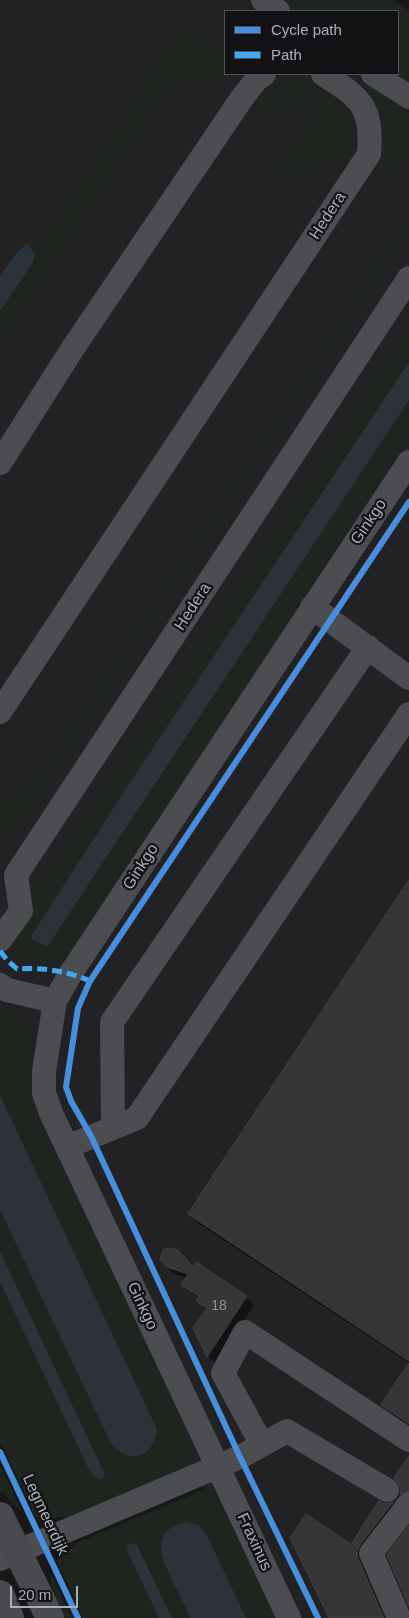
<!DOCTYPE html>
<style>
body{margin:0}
#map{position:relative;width:409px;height:1618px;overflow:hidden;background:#181818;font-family:Helvetica,sans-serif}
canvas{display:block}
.legend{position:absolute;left:224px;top:10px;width:175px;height:65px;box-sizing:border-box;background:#121214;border:1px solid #4e5056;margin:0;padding:6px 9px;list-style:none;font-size:15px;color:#a9aeb9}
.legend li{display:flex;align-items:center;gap:10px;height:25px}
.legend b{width:25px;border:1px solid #4e5056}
.scale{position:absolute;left:10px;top:1586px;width:68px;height:22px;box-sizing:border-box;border:2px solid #a9aeb9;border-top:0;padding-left:6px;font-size:15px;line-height:18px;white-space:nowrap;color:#a9aeb9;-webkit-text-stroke:4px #121214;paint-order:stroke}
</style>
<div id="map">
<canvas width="409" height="1618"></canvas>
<ul class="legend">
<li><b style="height:6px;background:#468fdf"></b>Cycle path</li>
<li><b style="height:6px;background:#3fa9f5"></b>Path</li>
</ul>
<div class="scale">20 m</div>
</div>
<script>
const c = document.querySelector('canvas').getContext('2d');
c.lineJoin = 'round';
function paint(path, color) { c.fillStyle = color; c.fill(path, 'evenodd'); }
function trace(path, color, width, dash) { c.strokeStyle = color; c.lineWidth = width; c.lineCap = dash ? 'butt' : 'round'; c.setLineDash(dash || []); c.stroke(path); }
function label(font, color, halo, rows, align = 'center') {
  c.font = font + ' Helvetica,sans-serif'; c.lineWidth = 4.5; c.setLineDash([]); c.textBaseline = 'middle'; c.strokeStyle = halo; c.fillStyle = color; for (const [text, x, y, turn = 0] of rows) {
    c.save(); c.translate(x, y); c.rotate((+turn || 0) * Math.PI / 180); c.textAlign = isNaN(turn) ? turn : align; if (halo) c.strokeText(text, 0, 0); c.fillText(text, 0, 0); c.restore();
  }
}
const built = new Path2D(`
 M0 0H299L316 11H225V74L409 73V1618H265L0 1060Z`);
const green = new Path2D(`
 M285 0H392L409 11V83L396 74H398V11H302Z
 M179 31 225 49V74H242L166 89 0 341V311L33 262 35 255Z
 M366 82 409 111V165L377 172 376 171C377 167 380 164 382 161 395 134 382 105 365 85Z
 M295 83C337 86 365 120 346 162L273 177 321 100 319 99 249 113C261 94 273 86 295 83Z
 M409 216V233L11 835 0 826V798L28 792Z
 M409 328V362L125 790 32 935 46 946 75 906 409 400V436L63 960 59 964 16 957 8 945 31 869 45 878Z
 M0 1004C8 1007 13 1011 19 1017 45 1043 22 1075 32 1106L196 1453 194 1463 190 1466 65 1518 64 1516 49 1519 36 1517 0 1442V1282L89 1470 101 1464 0 1251V1210L111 1444 157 1429 0 1095Z
 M0 1465 22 1512 10 1501 4 1492 1 1493 0 1491Z
 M202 1491 210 1492 217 1498 274 1618H246L207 1535 163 1558 190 1618H172L139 1546 127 1551 159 1618H83L57 1561 63 1554 74 1547V1544Z
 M51 1574 72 1618H60C55 1603 50 1589 51 1574Z`);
const water = new Path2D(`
 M27 243 35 255 33 262 0 311V276L14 256Z
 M409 362V400L49 944 46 946 32 939V935L125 790Z
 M0 1095 157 1429C154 1458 130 1465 111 1444L0 1210Z
 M0 1251 105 1474 104 1477 99 1480 89 1470 0 1282Z
 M185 1522 199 1525 207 1535 246 1618H190C185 1606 179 1594 173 1582 162 1558 149 1531 185 1522Z
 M135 1543 138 1546 172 1618H159L127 1551 128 1545Z`);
const shadow = new Path2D(`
 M409 882V1363L198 1223 189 1214Z
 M165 1265 193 1268 246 1297 254 1305 216 1364 208 1356 194 1328 207 1310 197 1300 199 1298 183 1285 187 1278 174 1274Z
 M409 1365V1426L392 1414 383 1405Z
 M393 1504 401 1512 369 1554 388 1618H329L351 1546 386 1505Z`);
const building = new Path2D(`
 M409 880V1361L188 1214Z
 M170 1248 178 1250 193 1267 196 1262 247 1296 207 1357 193 1328 207 1308 196 1301 199 1296 181 1285 188 1274 167 1267 162 1262 160 1259 163 1250Z
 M409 1363V1424L381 1405Z
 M409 1456V1491L400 1494 401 1490 399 1484 394 1478Z
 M379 1501 386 1504 393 1502 360 1545 357 1552 358 1558 384 1618H329L290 1538 306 1514 351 1544Z
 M409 1526V1606L387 1555Z`);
const minor = new Path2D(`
 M263 0 278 11
 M373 74 409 97
 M0 463 73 348 242 98 256 80 264 74
 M312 607 409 678
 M0 712 369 154C373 107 361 98 323 74
 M0 940 21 911 16 875 409 278
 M0 985 7 990 55 1001
 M113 1127 112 1022 368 647
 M67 1147 137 1118 409 714
 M262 1445 223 1373 245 1332 409 1440
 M0 1559 240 1457 287 1431 387 1490
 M289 1618 51 1113 44 1093V1071L55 1001 71 973 409 462
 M399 1618 371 1553 409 1504`);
const major = new Path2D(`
 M0 1516 50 1618
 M0 1594 10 1618`);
const quiet = new Path2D(`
 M0 951 7 960 17 969C42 967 67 971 90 981`);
const cycleway = new Path2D(`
 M0 1452 78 1618
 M318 1618 240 1457 91 1136 71 1101 66 1087 78 1008 90 981 409 502`);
const numberNames = [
 ["18",219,1306]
];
const streetNames = [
 ["Hedera",328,216,-57],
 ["Ginkgo",369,522,-56],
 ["Hedera",193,607,-57],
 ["Ginkgo",141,867,-57],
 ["Ginkgo",142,1306,65],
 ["Legmeerdijk",45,1515,65],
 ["Fraxinus",254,1542,65]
];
paint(built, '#222224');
paint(green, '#1e251f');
paint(water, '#2b333a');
paint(shadow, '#0007');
paint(building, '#363637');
trace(building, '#404144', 1);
trace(minor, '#4c4d51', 24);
trace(major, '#494a4d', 28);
trace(quiet, '#3fa9f5', 5, [10, 5]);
trace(cycleway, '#468fdf', 6);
label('14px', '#8c9098', null, numberNames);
label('16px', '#a9aeb9', '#121214', streetNames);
</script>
